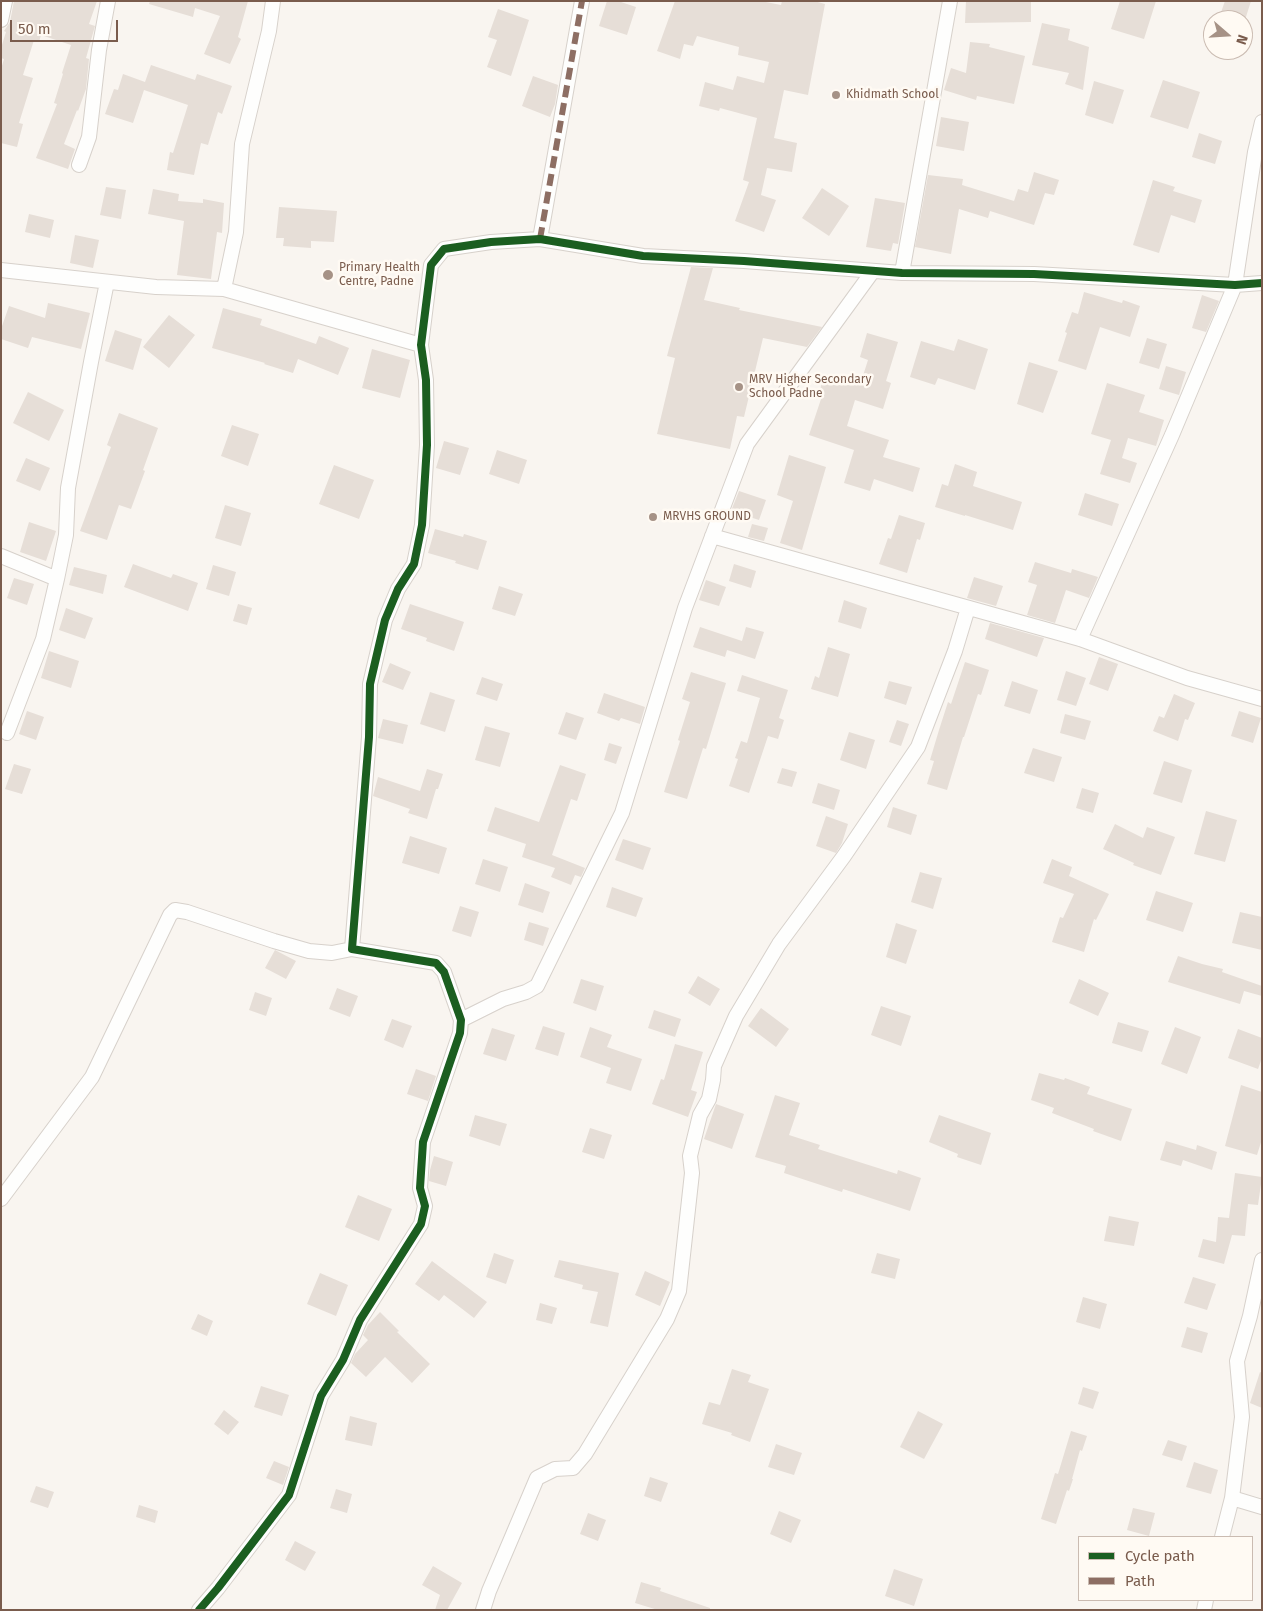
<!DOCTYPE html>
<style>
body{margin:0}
#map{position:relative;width:1263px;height:1611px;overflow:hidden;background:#f9f5f0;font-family:"Fira Sans",sans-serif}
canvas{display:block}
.frame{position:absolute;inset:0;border:2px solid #7a5c4d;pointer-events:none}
.legend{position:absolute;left:1078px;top:1536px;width:175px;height:65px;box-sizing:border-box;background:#fffaf3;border:1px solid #cabbb1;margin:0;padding:6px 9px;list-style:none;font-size:15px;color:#7a5c4d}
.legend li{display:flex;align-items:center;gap:10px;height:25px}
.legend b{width:25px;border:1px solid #cabbb1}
.north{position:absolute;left:1203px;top:10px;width:50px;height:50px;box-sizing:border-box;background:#fffaf3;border:1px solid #cabbb1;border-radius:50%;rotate:109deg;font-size:14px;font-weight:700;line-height:20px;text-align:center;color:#7a5c4d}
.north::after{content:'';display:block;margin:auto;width:18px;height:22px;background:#a69286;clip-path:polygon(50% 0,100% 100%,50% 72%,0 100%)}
.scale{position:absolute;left:10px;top:20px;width:108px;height:22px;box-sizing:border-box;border:2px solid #7a5c4d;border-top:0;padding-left:6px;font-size:15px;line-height:18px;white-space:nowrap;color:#7a5c4d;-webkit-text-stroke:4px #fffaf3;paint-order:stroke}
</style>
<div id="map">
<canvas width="1263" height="1611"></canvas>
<div class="frame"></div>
<ul class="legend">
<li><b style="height:6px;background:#1b5e20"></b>Cycle path</li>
<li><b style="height:6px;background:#8d6e63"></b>Path</li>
</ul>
<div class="north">N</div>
<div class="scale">50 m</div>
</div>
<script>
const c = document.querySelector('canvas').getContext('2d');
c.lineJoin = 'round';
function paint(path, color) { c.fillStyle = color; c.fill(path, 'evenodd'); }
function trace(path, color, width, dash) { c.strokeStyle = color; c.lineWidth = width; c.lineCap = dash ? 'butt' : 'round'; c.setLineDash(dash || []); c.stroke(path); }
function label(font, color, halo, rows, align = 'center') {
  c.font = font + ' "Fira Sans",sans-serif'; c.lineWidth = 5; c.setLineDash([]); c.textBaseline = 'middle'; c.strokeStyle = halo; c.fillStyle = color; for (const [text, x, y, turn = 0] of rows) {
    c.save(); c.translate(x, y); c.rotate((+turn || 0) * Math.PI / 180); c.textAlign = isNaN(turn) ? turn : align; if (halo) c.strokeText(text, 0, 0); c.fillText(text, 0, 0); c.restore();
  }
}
const building = new Path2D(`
 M14 1H97L89 24 95 26 86 58 89 59 86 89 78 111 77 110 64 144 75 149 68 169 36 158 57 104 54 103 63 74 62 73 71 45 41 35 39 42 34 40 23 75 33 78 19 123 23 124 17 147 1 143V69L4 59 1 58V48L6 32 4 31 10 22Z
 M150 1H248L238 37 241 39 230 64 204 54 220 16 195 8 193 17 149 4Z
 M607 1H618L636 7 627 35 599 26Z
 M675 1H761L781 5 782 1H814L825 4 808 95 784 90 774 138 797 143 792 172 767 168 761 195 776 200 764 232 735 221 749 182 743 180 757 118 720 108 719 111 699 106 705 82 733 90 737 76 764 83 769 62 738 55 739 47 697 36 693 46 684 44 680 59 657 51Z
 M966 1H1031V22L965 23Z
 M1120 1H1156L1144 39 1111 29Z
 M1225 1H1251L1245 20H1227L1219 18Z
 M498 9 529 20 511 76 487 67 497 40 488 37Z
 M1042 23 1070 29 1068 40 1089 47 1083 90 1065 84 1069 73 1032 65Z
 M970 42 990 44 989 47 1025 56 1014 104 977 96 976 100 944 90 951 68 966 73Z
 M151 65 195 80 197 74 232 86 222 114 218 112 208 145 201 143 194 175 167 170 170 152 173 153 188 105 144 90 133 123 105 114 114 89 118 90 123 74 145 82Z
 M533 76 558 85 555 104 550 117 522 106Z
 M1163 80 1200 92 1188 129 1150 117Z
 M1094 81 1124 90 1113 124 1085 115Z
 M941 117 969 122 964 151 936 146Z
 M1199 133 1222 141 1215 164 1192 157Z
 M1034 172 1059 180 1054 195 1045 193 1034 225 990 211 988 218 959 209 951 254 915 247 928 175 963 179 962 185 1014 201 1018 189 1028 192Z
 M1153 180 1175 187 1173 191 1202 200 1195 223 1171 215 1159 253 1133 245Z
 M106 187 126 190 121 219 100 215Z
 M822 188 849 206 829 236 802 218Z
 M153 189 179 194 178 201 203 203V199L224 203 222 233 217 232 211 279 177 275 184 221 148 214Z
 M875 198 905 203 898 244 893 243 891 251 866 247Z
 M279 207 337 211 334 242 311 241V248L283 246 284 238H276Z
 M29 214 54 220 50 238 25 232Z
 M75 235 99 240 93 268 70 263Z
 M691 267 713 268 704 300 740 308 739 310 822 327 807 347 763 338 744 417 737 416 730 449 657 434 675 358 667 356Z
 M1084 292 1122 303 1123 300 1140 306 1130 337 1100 327 1086 370 1058 361 1067 333 1065 332 1072 312 1078 314Z
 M1202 295 1219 301 1206 332 1192 328Z
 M48 303 90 313 81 349 32 337 28 348 1 339V329L9 306 45 318Z
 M223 308 262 319 260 325 316 344 319 336 349 348 338 375 298 359 293 373 264 364 265 363 212 348Z
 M169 315 195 335 169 368 143 347Z
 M115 330 142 339 133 370 105 361Z
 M867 333 898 342 886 381 891 383 883 409 855 400 847 426 889 440 883 457 920 468 913 492 874 479 870 491 844 483 854 450 809 435 822 396 818 395 825 374 860 385 868 360 860 357Z
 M1147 338 1167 344 1159 369 1139 363Z
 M958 339 988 349 975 390 938 378 935 385 910 377 921 341 954 351Z
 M372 349 410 360 400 398 362 388Z
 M1029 362 1058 371 1043 413 1017 404Z
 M1166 366 1186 372 1179 395 1159 389Z
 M1107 383 1145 395 1139 412 1164 420 1156 446 1128 438 1122 458 1137 463 1130 483 1100 474 1111 440 1091 434Z
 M28 392 64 410 49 441 13 423Z
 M119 413 158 428 143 470 145 471 131 509 119 505 107 540 80 531 111 447 107 445Z
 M232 425 259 434 248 466 221 456Z
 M444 441 469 448 460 475 436 468Z
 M497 450 527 460 519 484 489 474Z
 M789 455 826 467 802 550 780 543 793 501 777 495Z
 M26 458 50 468 40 491 16 481Z
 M955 464 977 472 973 486 1022 502 1013 530 965 515V516L935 507 942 484 948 486Z
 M334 465 374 480 359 519 319 504Z
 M739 491 766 500 759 520 731 511Z
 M1085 493 1119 504 1112 526 1078 515Z
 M225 505 251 513 241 546 215 538Z
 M899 515 925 523 920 540 917 539 907 573 879 564 888 538 891 539Z
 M29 522 56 531 46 561 20 552Z
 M752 524 768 528 764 541 748 537Z
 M435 529 463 537 464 534 487 541 478 570 455 563 456 561 428 553Z
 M1035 562 1071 573 1072 569 1098 577 1089 598 1066 590 1055 623 1027 615 1037 585 1028 582Z
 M133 564 171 578 173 574 198 583 188 611 124 587Z
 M734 564 756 571 751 588 729 581Z
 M213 565 236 572 229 596 206 589Z
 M74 567 107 575 103 594 69 585Z
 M974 577 1003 586 996 606 967 598Z
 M14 578 34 584 27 605 7 598Z
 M706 580 726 587 719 606 699 600Z
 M499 586 523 594 515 616 492 609Z
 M844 600 867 608 861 629 838 622Z
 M238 604 252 608 247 625 233 621Z
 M410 604 464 622 454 651 426 641 427 638 401 629Z
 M66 608 93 618 85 639 59 630Z
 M990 623 1044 638 1037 657 985 639Z
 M700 627 742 641 746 627 764 632 755 659 727 650 725 657 693 647Z
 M828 647 850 654 838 697 811 689 815 676 819 678Z
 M49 651 79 661 71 688 41 678Z
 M1099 657 1118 664 1108 691 1089 684Z
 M965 662 989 670 981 695 978 694 964 737H963L947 790 927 784 934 761 930 760 939 730 948 702 951 704Z
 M390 663 411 672 403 690 382 682Z
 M1066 671 1086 678 1076 706 1057 700Z
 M691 672 726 683 706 749 703 748 687 799 664 792 680 741 678 740 690 702 682 699Z
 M742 675 788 690 779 718 784 720 778 739 768 736 749 793 729 786 738 759 735 758 741 741 747 743 760 698 737 691Z
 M482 677 503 684 497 701 476 694Z
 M889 681 912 687 906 705 884 698Z
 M1012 681 1038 690 1030 714 1004 706Z
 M430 692 455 700 445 732 420 724Z
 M604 693 645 707 640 724 621 718 619 721 597 713Z
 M1174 694 1195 703 1188 720 1185 719 1178 741 1153 731 1159 716 1164 718Z
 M27 711 44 717 36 740 19 734Z
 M1239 711 1261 718 1253 743 1231 736Z
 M566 712 584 718 576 740 558 734Z
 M1065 714 1091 721 1085 740 1060 733Z
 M383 719 408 725 403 744 378 738Z
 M897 720 909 724 901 746 889 742Z
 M485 726 510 733 500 767 475 760Z
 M849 732 875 740 866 769 840 760Z
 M609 743 622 747 616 764 604 760Z
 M1033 748 1062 757 1054 782 1024 773Z
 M1164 761 1192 770 1182 803 1153 794Z
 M14 764 31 769 22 794 5 789Z
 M560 765 586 774 577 801 571 799 552 855 585 868 581 877 575 875 571 885 551 877 555 868 522 857 526 844 487 831 495 807 539 822Z
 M782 768 797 772 792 787 777 783Z
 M427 769 443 774 438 789H436L427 819 408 813 410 809 373 796 378 777 420 791Z
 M818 783 840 790 834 810 812 803Z
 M1082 788 1099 793 1093 813 1076 808Z
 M893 807 917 815 911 835 887 827Z
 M1206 811 1237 820 1225 862 1194 854Z
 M826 816 848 824 842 843 836 853 816 846Z
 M1115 824 1143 838 1147 827 1175 837 1161 875 1133 865 1134 863 1103 849Z
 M410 836 447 848 439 874 402 863Z
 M623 839 651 848 643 870 615 860Z
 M483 859 508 867 500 892 475 884Z
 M1052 859 1072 867 1069 876 1109 894 1096 920 1094 919 1084 952 1052 942 1060 917 1063 918 1074 894 1043 883Z
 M920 872 942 878 933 909 911 902Z
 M525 883 550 892 543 913 518 905Z
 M612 887 643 898 636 917 606 907Z
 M1156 891 1193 903 1183 932 1146 920Z
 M460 906 479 912 471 937 452 931Z
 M1240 912 1262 917V950L1232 943Z
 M529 922 549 928 543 946 524 940Z
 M896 923 917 930 906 964 886 957Z
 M275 950 296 961 286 979 265 968Z
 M1178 956 1202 964 1223 969 1222 972 1262 986V996L1244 991 1240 1004 1168 982Z
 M698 976 720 989 710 1006 688 993Z
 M581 979 604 986 596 1011 573 1003Z
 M1079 979 1109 993 1098 1016 1069 1003Z
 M337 988 358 996 350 1017 329 1009Z
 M255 992 272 998 266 1016 249 1010Z
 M881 1006 911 1016 901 1046 871 1035Z
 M761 1008 789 1029 776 1047 748 1026Z
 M654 1010 681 1019 675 1037 648 1028Z
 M392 1019 412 1026 403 1048 384 1040Z
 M1118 1022 1149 1031 1142 1052 1112 1043Z
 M543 1026 565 1033 558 1056 535 1049Z
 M590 1027 612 1035 607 1047 642 1059 631 1091 606 1083 611 1068 580 1057Z
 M1175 1027 1201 1037 1187 1074 1161 1064Z
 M492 1028 515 1035 506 1061 483 1054Z
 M1238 1029 1262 1038V1058L1258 1069 1228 1058Z
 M675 1044 703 1052 691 1090 697 1092 688 1117 652 1104 661 1079 664 1080Z
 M416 1069 436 1076 428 1101 407 1094Z
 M1039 1073 1064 1080 1065 1078 1090 1087 1087 1094 1132 1109 1121 1141 1093 1131 1094 1129 1052 1113 1054 1108 1031 1100Z
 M1241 1085 1262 1092V1139L1257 1155 1225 1146Z
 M775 1095 800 1103 789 1135 820 1145 818 1149 897 1174 898 1170 921 1178 910 1211 843 1189 842 1192 784 1173 786 1166 755 1157Z
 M716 1104 744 1114 732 1149 704 1139Z
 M475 1115 507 1124 500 1146 469 1136Z
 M939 1115 991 1133 981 1165 957 1157 958 1154 929 1142Z
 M590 1128 612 1135 604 1159 582 1152Z
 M1166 1141 1196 1150 1197 1145 1217 1152 1212 1170 1183 1160 1181 1166 1160 1160Z
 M434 1156 453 1162 446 1186 429 1181 430 1170Z
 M1235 1173 1262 1177 1258 1205 1248 1204 1245 1236 1232 1235 1224 1264 1198 1257 1203 1239 1216 1242 1218 1217 1229 1218Z
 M358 1195 392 1209 379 1241 345 1227Z
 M1109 1216 1139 1222 1134 1246 1104 1241Z
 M494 1253 514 1260 506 1284 486 1277Z
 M877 1253 900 1259 895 1279 871 1273Z
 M559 1260 619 1273 608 1327 590 1323 598 1292 582 1289 583 1285 554 1277Z
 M432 1261 487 1302 474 1318 444 1295 439 1301 415 1284Z
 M645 1271 670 1282 660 1306 635 1295Z
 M320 1273 348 1285 336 1316 307 1304Z
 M1193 1277 1216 1284 1207 1310 1184 1303Z
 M1083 1297 1107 1304 1100 1329 1076 1322Z
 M540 1303 557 1308 552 1324 536 1320Z
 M380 1312 399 1331 397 1332 430 1364 412 1383 385 1357 366 1377 351 1363 355 1354 368 1340 363 1335 368 1325Z
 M198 1314 213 1321 207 1336 191 1329Z
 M1187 1327 1208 1333 1202 1353 1181 1347Z
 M732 1369 751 1375 748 1382 769 1389 750 1442 731 1435 732 1433 702 1424 709 1402 720 1405Z
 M1260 1372 1262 1373V1408L1250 1403Z
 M261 1386 289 1395 282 1416 254 1407Z
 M1083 1387 1099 1392 1093 1409 1078 1404Z
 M224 1410 239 1422 228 1435 214 1424Z
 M918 1411 943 1424 924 1459 900 1447Z
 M350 1416 377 1423 372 1446 345 1440Z
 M1071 1431 1087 1436 1082 1451 1080 1450 1072 1479H1073L1069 1491 1067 1490 1056 1524 1041 1519 1055 1473 1058 1474Z
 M1168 1440 1187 1446 1182 1461 1162 1455Z
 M776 1444 802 1453 794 1475 768 1467Z
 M274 1461 289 1467 283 1485 266 1478Z
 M1194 1462 1218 1470 1211 1494 1186 1487Z
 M650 1477 668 1483 661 1502 644 1496Z
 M36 1486 54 1492 48 1508 30 1502Z
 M336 1489 352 1494 347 1513 330 1508Z
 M139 1505 158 1511 155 1523 136 1517Z
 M1133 1508 1155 1513 1149 1536 1127 1530Z
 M779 1511 801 1520 791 1543 770 1534Z
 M588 1513 606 1520 598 1541 580 1534Z
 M295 1541 316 1552 305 1571 285 1560Z
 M433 1566 462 1583 447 1610H435L440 1595 422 1585Z
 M894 1569 923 1579 914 1606 885 1596Z
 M641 1582 661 1588 660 1591 710 1608V1610H658L635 1603Z`);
const minor = new Path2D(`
 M273 1 269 31 242 144 236 232 224 289 421 345
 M1 20 5 1
 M79 165 89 137 99 50 108 1
 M540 239 582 1
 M1 270 156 287 224 289
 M902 273 950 1
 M712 536 1080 639 1187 678 1262 699
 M1 556 57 579
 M1080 639 1172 435 1235 285 1255 152 1262 122
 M7 733 43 639 57 579 66 535 68 488 91 362 107 282
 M461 1020 503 999 526 992 537 986 622 813 685 608 747 444 873 271
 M1 1199 92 1077 170 915 175 910 187 912 274 941 309 951 332 953 352 949
 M1232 1498 1262 1507
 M1222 1537 1232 1498 1242 1417 1237 1361 1250 1316 1262 1260
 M199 1610 218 1588 289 1495 321 1396 343 1360 360 1320 421 1224 425 1206 420 1188 423 1142 460 1033 461 1020 444 972 436 963 352 949 369 737 370 684 385 620 398 589 414 564 422 525 427 445 426 380 421 345 431 265 444 249 491 242 540 239 643 256 744 261 902 273 1034 274 1235 285 1262 283
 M483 1610 489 1591 537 1478 555 1469 573 1468 585 1454 667 1319 679 1291 692 1173 690 1156 700 1115 709 1099 713 1080 714 1066 736 1016 779 944 844 856 918 747 955 651 968 608
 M1204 1610 1206 1600`);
const quiet = new Path2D(`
 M540 239 582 1`);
const cycleway = new Path2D(`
 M199 1610 218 1588 289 1495 321 1396 343 1360 360 1320 421 1224 425 1206 420 1188 423 1142 460 1033 461 1020 444 972 436 963 352 949 369 737 370 684 385 620 398 589 414 564 422 525 427 445 426 380 421 345 431 265 444 249 491 242 540 239 643 256 744 261 902 273 1034 274 1235 285 1262 283`);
const markers = [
 [836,95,5,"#a69286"],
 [328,275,6,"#a69286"],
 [739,387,5,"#a69286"],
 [653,517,5,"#a69286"]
];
const poiNames = [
 ["Khidmath School",846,95],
 ["Primary Health",339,268],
 ["Centre, Padne",339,282],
 ["MRV Higher Secondary",749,380],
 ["School Padne",749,394],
 ["MRVHS GROUND",663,517]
];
paint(building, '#e6ded7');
trace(minor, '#d7d1cb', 16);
trace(minor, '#fefefd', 14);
trace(quiet, '#8d6e63', 6, [12, 6]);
trace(cycleway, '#1b5e20', 8);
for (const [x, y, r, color] of markers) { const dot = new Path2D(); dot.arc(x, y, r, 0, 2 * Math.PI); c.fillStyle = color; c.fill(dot); trace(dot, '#fffaf3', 2); }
label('12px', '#7a5c4d', '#fffaf3', poiNames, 'left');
</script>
